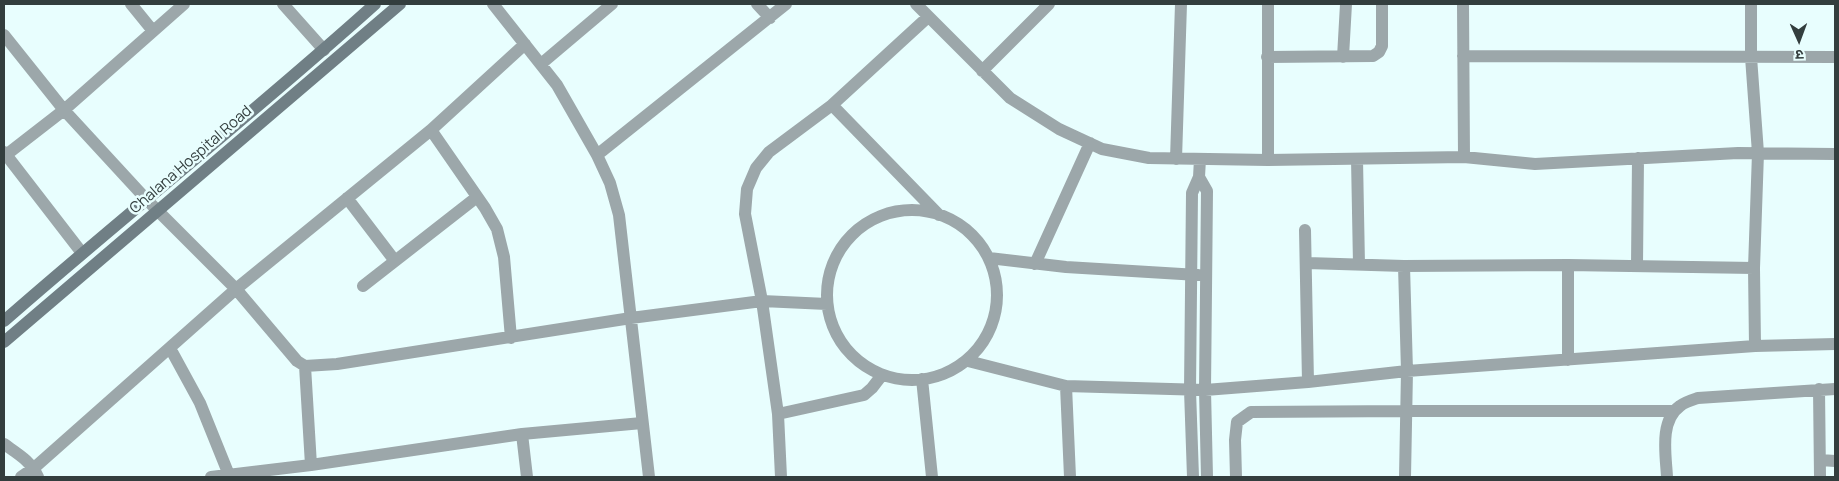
<!DOCTYPE html>
<meta charset="utf-8">
<style>
body{margin:0}
#map{position:relative;width:1839px;height:481px;overflow:hidden;background:#e8fefe;font-family:Manrope,"Noto Sans Devanagari",sans-serif}
canvas{display:block}
.frame{position:absolute;inset:0;border:5px solid #333e3e;pointer-events:none}
.north{position:absolute;left:1774px;top:15px;width:50px;height:50px;-webkit-text-stroke:4px #e8fefe;paint-order:stroke;rotate:178deg;font-size:14px;font-weight:700;line-height:20px;text-align:center;color:#333e3e}
.north::after{content:'';display:block;margin:auto;width:18px;height:22px;background:#333e3e;clip-path:polygon(50% 0,100% 100%,50% 72%,0 100%)}
</style>
<div id="map">
<canvas width="1839" height="481"></canvas>
<div class="frame"></div>
<div class="north">उ</div>
</div>
<script>
const c = document.querySelector('canvas').getContext('2d');
c.lineJoin = 'round';
function trace(path, color, width, dash) { c.strokeStyle = color; c.lineWidth = width; c.lineCap = dash ? 'butt' : 'round'; c.setLineDash(dash || []); c.stroke(path); }
function label(font, color, halo, rows, align = 'center') {
  c.font = font + ' Manrope,sans-serif'; c.lineWidth = 5; c.setLineDash([]); c.textBaseline = 'middle'; c.strokeStyle = halo; c.fillStyle = color; for (const [text, x, y, turn = 0] of rows) {
    c.save(); c.translate(x, y); c.rotate((+turn || 0) * Math.PI / 180); c.textAlign = isNaN(turn) ? turn : align; if (halo) c.strokeText(text, 0, 0); c.fillText(text, 0, 0); c.restore();
  }
}
const street = new Path2D(`
 M131 4 153 31
 M283 4 324 50
 M493 4 557 85 597 155 610 183 619 215 649 477
 M757 4 770 18
 M916 4 1010 98 1059 129 1102 149 1149 158 1268 160 1464 157 1535 164 1738 153 1835 154
 M1463 4 1464 157
 M1751 4V57L1758 153 1754 268 1755 346
 M4 35 64 110 146 199 236 289 297 361 305 366 337 364 631 318 762 301 827 304
 M1463 56 1835 57
 M1267 57 1373 56 1379 52 1382 46V4
 M1343 57 1346 4
 M541 64 612 4
 M982 71 1049 4
 M832 105 939 215
 M4 152 82 253
 M6 155 64 110 184 4
 M597 155 786 4
 M1176 159 1181 4
 M1357 159 1359 265
 M1268 160V4
 M1199 177 1207 191 1205 390 1207 477
 M347 198 395 261
 M827 295a85 85 0 1 1 170 0a85 85 0 1 1-170 0Z
 M1305 230 1308 382
 M989 258 1066 267 1198 275
 M1307 263 1404 266 1568 265 1754 268
 M1035 264 1090 143
 M1568 265V360
 M1637 265 1638 158
 M1404 266 1407 371 1405 477
 M363 286 477 197
 M511 338 504 257 497 229 485 208 431 130 525 44
 M170 348 200 403 229 475
 M968 361 1066 386 1205 390 1308 382 1407 371 1755 346 1835 344
 M305 366 311 465
 M922 379 932 477
 M1066 386 1070 477
 M1819 389 1820 477
 M778 414 864 395 872 388 882 375
 M522 434 642 423
 M4 444C18 454 31 461 38 477
 M1820 460 1835 461
 M21 477 34 468 236 289 431 130
 M211 477 311 465 522 434 527 477
 M781 477 778 414 762 301 745 214 747 189 756 168 769 152 832 105 928 17
 M1193 477 1190 390 1192 193 1199 177 1200 159
 M1236 477 1235 440 1237 422 1251 412 1407 411H1674
 M1667 477C1666 456 1659 421 1680 406 1685 402 1692 400 1698 398L1835 389`);
const secondary = new Path2D(`
 M4 321C126 214 254 113 375 4
 M4 342 400 4`);
const streetNames = [
 ["Chalana Hospital Road",191,160,-41]
];
trace(street, '#9ca7aa', 12);
trace(secondary, '#707f85', 12);
label('15px', '#333e3e', '#e8fefe', streetNames);
</script>
